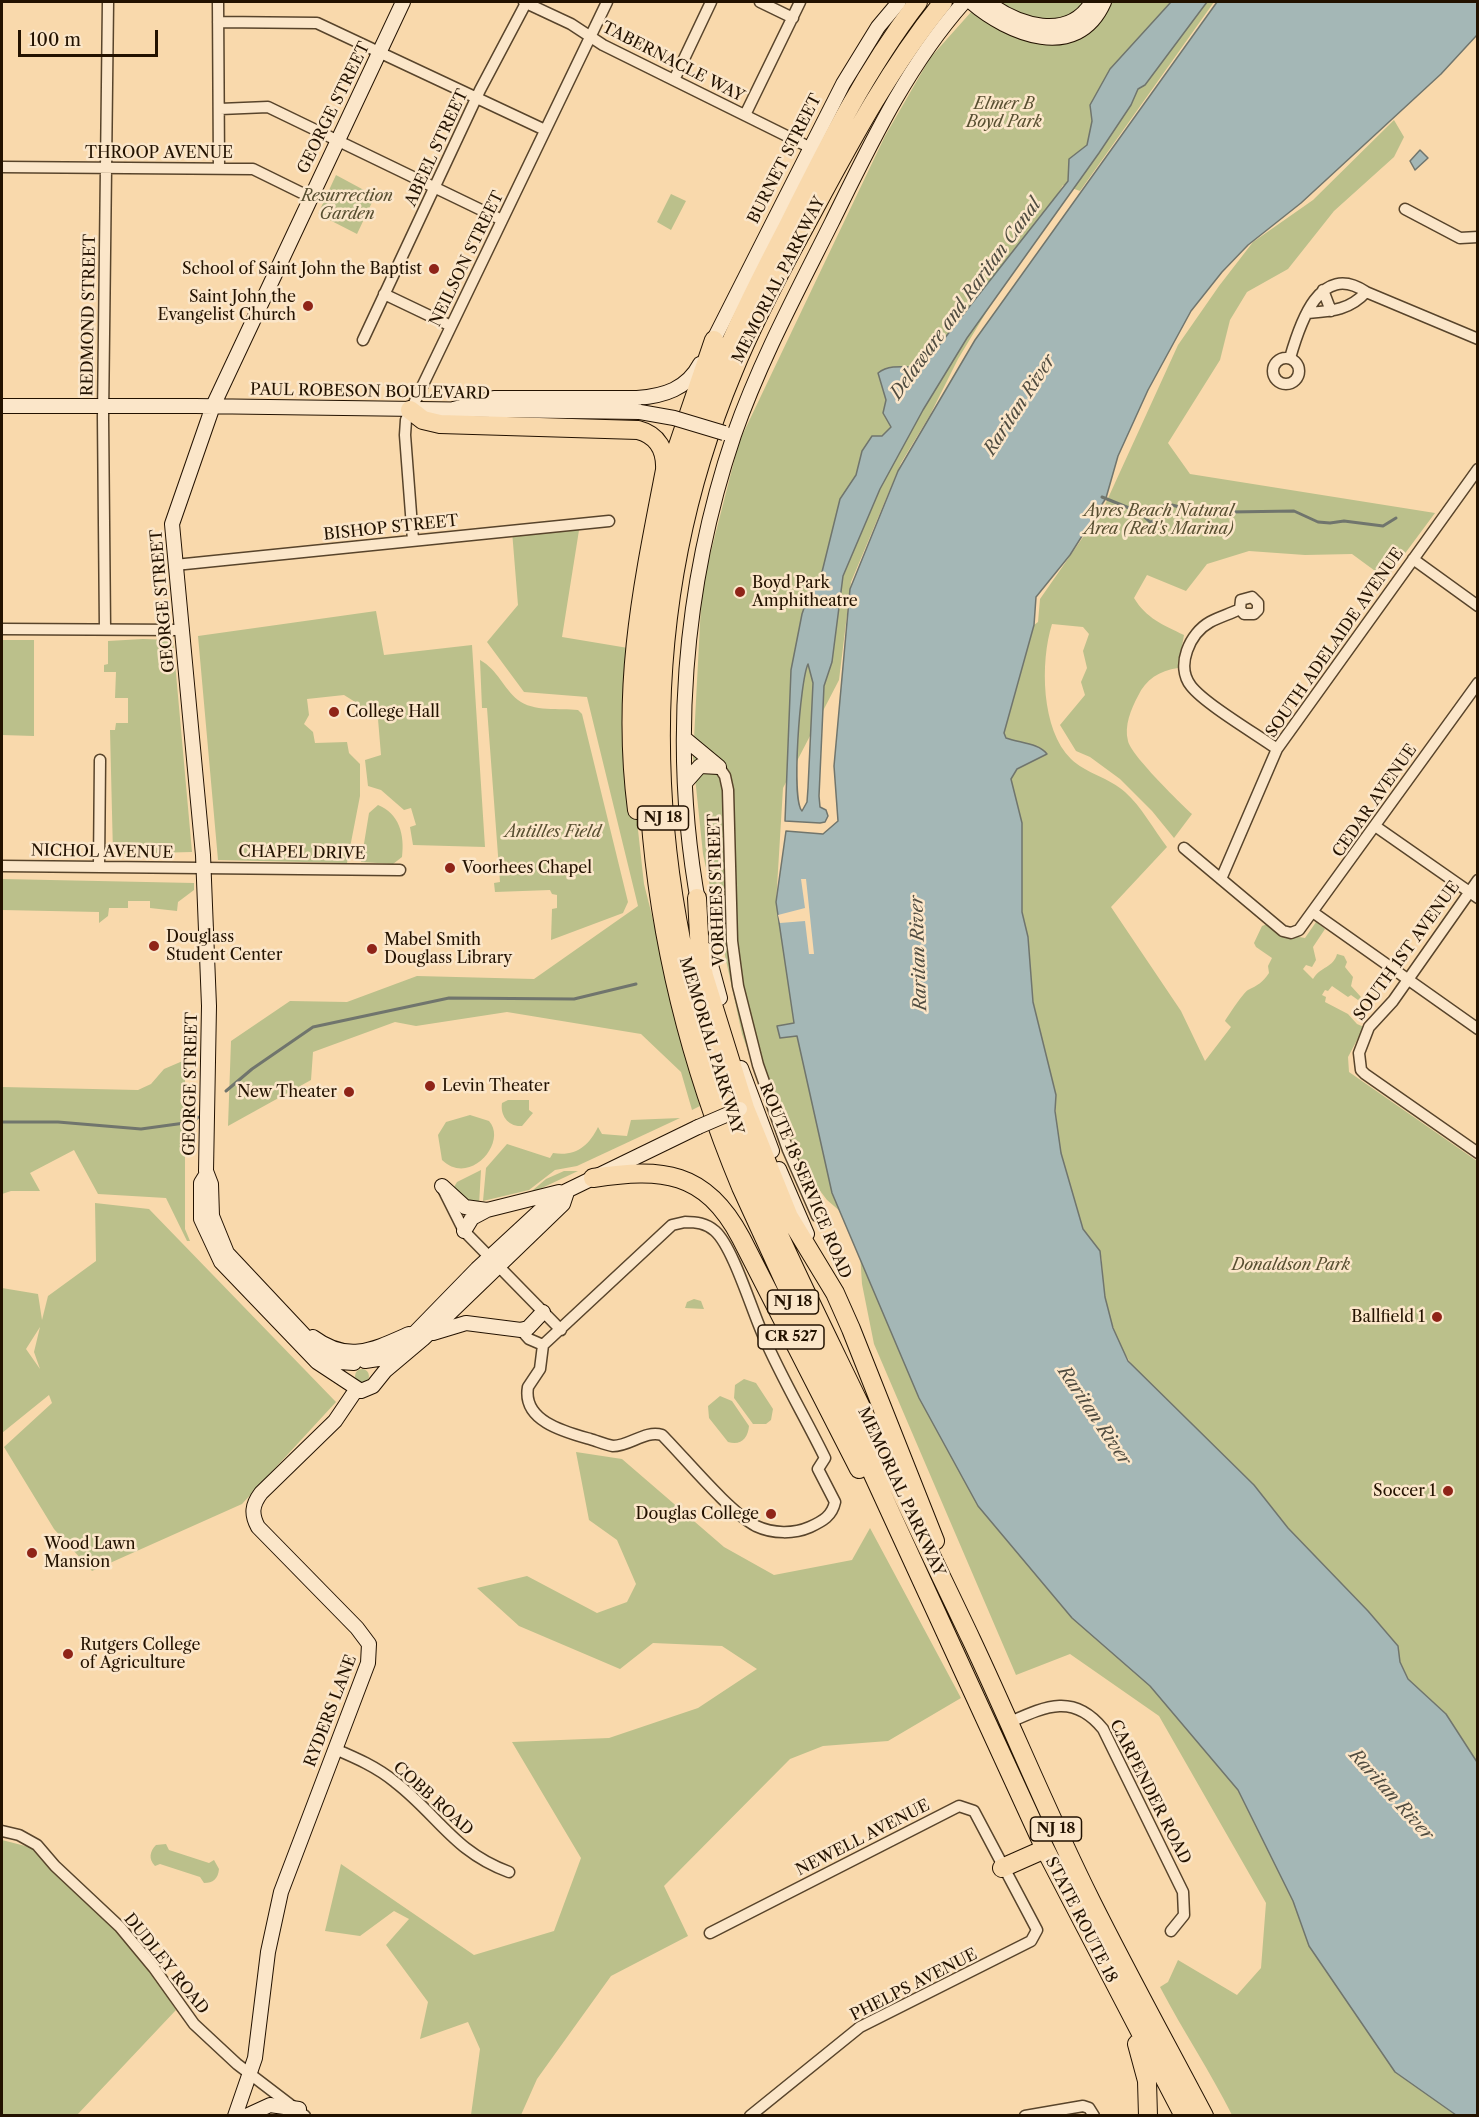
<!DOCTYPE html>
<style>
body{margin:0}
#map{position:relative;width:1479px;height:2117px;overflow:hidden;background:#f9d9ac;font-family:"Libre Caslon Text",serif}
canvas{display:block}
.frame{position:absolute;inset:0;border:3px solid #231200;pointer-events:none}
.scale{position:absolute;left:18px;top:30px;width:140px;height:27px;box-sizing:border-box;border:3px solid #231200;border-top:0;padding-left:8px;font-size:18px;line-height:21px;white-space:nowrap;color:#231200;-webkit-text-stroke:4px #fbe6c9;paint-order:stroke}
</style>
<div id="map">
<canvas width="1479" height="2117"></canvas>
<div class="frame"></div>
<div class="scale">100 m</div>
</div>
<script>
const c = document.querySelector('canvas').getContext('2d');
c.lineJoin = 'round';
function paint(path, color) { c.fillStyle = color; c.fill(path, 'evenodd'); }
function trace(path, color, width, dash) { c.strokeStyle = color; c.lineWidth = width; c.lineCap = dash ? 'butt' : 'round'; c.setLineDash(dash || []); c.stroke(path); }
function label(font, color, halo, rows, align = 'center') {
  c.font = font + ' "Libre Caslon Text",serif'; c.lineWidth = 5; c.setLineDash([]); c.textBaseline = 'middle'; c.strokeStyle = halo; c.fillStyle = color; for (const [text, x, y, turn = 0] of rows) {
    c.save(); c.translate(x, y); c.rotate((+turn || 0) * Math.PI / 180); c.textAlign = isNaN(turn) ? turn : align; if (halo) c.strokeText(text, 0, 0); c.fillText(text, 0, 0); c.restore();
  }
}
const green = new Path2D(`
 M980 2H1214L1080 191 1063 185 958 359 930 415 901 463 851 582 839 680 783 788 776 904 841 1212 827 1200 777 1134 742 1034 703 854 693 758 702 586 739 442 885 136 930 58Z
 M1394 120 1404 137 1394 157 1334 211 1288 269 1247 292 1230 320 1220 360 1168 443 1190 474 1435 513 1386 579 1352 554 1305 555 1249 551 1207 564 1186 591 1147 575 1134 598C1146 618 1163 625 1184 635L1178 668C1159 671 1146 679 1138 696 1131 709 1124 726 1128 741 1131 755 1179 802 1192 814L1174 838 1152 811 1120 779 1090 757 1076 751 1060 725 1085 695 1081 682 1087 668 1083 651 1089 634 1083 627 1052 624C1040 662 1041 730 1071 759 1085 773 1110 778 1125 792 1141 806 1154 830 1167 847L1111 907 1181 1011 1205 1061 1231 1027 1225 1021C1228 1016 1243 993 1248 990 1258 985 1262 983 1269 973L1268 966 1272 958 1256 947 1254 943 1262 926 1270 923 1288 935 1305 938 1316 922 1325 929 1313 947 1316 960 1312 967 1306 965 1303 969 1313 979C1320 967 1334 967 1337 954L1344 956 1347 962 1345 967 1353 977 1351 986 1361 997 1358 1000 1351 995 1348 997 1332 986 1328 991 1325 990 1322 995 1326 997 1325 1002 1348 1014 1357 1024 1364 1027 1348 1057 1349 1072 1477 1161V1762L1446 1714 1408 1679 1400 1662 1398 1646 1368 1611 1288 1528 1254 1485 1142 1378C1118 1350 1108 1318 1103 1282 1102 1274 1103 1257 1099 1251 1095 1243 1087 1238 1083 1229 1069 1193 1053 1133 1056 1095L1033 1002 1028 937 1022 912V823L1011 779 1017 769 1045 751 1006 738 1004 733 1034 625 1038 622 1040 599 1104 507 1178 345 1219 286 1253 242 1313 200Z
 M336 175 375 196 357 234 318 214Z
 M671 194 686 201 671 230 657 222Z
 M580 524 562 637 628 648 625 713 644 884 700 1106 692 1110 681 1072 641 1034 507 1012 416 1026 395 1022 313 1052 311 1080 228 1126 231 1041 290 1001 347 1002 417 976 534 979 638 906 587 697 524 692 487 642 518 605 512 531Z
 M376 611 384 655 472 645 485 847 413 845 410 827 416 825 411 808 404 810 381 790 368 786 365 760 381 755 378 719H364L360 705 344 695 307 699 309 715 304 724 313 732 315 743 347 742 349 753 360 764V796L347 863 218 860 198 636Z
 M143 639 173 640 192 852 113 854 110 730H115L116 723H128V698H115L116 672H104V665L108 664V641Z
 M2 640H34V736L2 735Z
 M480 660C498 670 503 688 518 700 533 712 560 708 578 710L582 714 628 902 623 913 551 940 552 909 557 908V895L552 894 550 890 495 892 494 883 500 882 487 708H482Z
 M378 805C399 813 405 835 402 857L393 864 361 862 369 813Z
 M2 879 194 883V890L178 902 177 911 150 908V901H128V908H109L108 916 99 923V912L2 910Z
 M185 1060V1229L190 1241H187L166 1198 98 1194 74 1150 30 1173 40 1191H11L2 1194V1087L138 1090 151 1084 164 1069Z
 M508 1100H529V1110L533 1113 522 1126C508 1127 500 1115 502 1103Z
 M470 1115 489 1121C508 1142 470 1187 442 1160L438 1135 446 1122Z
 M680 1118 577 1166 555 1170 529 1190 483 1201 486 1168 507 1144 550 1158 553 1153C575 1157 589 1146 598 1127L602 1134 627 1136 631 1120Z
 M481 1170 479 1205 471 1203 454 1187 457 1182Z
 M564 1171H578L527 1195 546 1179Z
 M95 1203 149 1209 336 1402 242 1504 92 1571 54 1529 4 1447 52 1403 49 1395 2 1433V1288L38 1294 42 1320 48 1296 96 1261ZM40 1327 34 1352 40 1369 26 1349Z
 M860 1253 1312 1873 1477 2115H1232C1210 2071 1183 2031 1160 1987L1168 1982 1178 1960 1237 1995 1261 1968 1266 1903 1159 1716 1070 1654 1016 1675 874 1344 862 1284Z
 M694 1299 701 1301 704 1309 685 1308 687 1302Z
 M355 1376a7 7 0 1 1 14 0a7 7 0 1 1-14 0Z
 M744 1379 756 1383 773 1409 771 1420 766 1424H753L734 1398 735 1385Z
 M720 1396 732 1401 749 1426C748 1438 741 1446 728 1442L709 1418 708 1406Z
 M576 1452 622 1459 724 1547 774 1575 852 1560 870 1528 961 1698 888 1741 823 1746 790 1759 664 1886 688 1936 611 1976 537 2079 521 2115H471L480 2049 468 2022 420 2039 428 2002 386 1945 409 1919 394 1911 360 1936 325 1931 341 1864 474 1955 554 1931 581 1858 512 1742 609 1738 698 1708 757 1669 722 1646 653 1643 620 1669 519 1626 477 1588 527 1576 597 1613 627 1602 636 1584 617 1540 589 1520Z
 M2 1840 41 1850 122 1927 176 2010 77 2115H2Z
 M166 1844 169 1850 209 1863 214 1860 219 1869C218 1879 213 1883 204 1883L200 1877 160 1864 155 1866C148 1859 150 1851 156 1845Z`);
const water = new Path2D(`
 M1171 2H1207L1145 85 1138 89 1131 105 1099 153 967 338 923 410 880 489 843 576 832 662 824 686 819 796 820 807 826 810 828 816 825 822 820 823 785 821 791 670 802 614 812 585 821 576 840 499 856 475 862 451 872 436H882L891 427 883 413 886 400 878 373C891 363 908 368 922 367L1068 181 1069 159 1087 145 1092 121 1090 105 1110 69ZM808 664 813 683 808 788 807 802 802 811C791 800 800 681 808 664Z
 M1217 2H1477V35L1441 74 1301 203 1248 245 1222 272 1191 311 1148 390 1118 456 1106 498 1070 555 1036 597 1034 625 1004 733 1006 738C1019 743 1039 743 1047 754L1017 769 1011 779 1022 823V912L1028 937 1033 1002 1056 1095 1055 1111 1061 1153 1083 1229 1100 1251 1105 1297 1113 1328 1128 1361 1254 1485 1288 1528 1368 1611 1398 1646 1400 1662 1408 1679 1446 1714 1477 1762V2115H1456L1395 2072 1309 1946 1293 1901 1238 1790 1150 1686 1072 1618 978 1506 919 1398 832 1193 797 1036 780 1038 777 1026 794 1023 776 902 786 831 823 834 838 821 834 766 850 589 898 471 975 340Z
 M1420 150 1428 158 1415 170 1410 161Z`);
const pier = new Path2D(`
 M801 879H806L814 954H809L805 921 780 923 778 915 805 908Z`);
const stream = new Path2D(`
 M1102 497 1139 512 1150 522 1161 520 1163 506 1172 505 1213 516 1230 512 1294 511 1318 522 1330 523 1344 521 1383 526 1396 518
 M226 1091 252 1069 313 1027 449 998 574 999 636 984
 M2 1122H58L141 1129 192 1122 198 1117`);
const street = new Path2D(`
 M218 2 219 168
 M524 2 571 24 603 45 809 147
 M760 2 793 18
 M218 22 317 23 545 130
 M674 80 711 2
 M220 109 268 107 502 220
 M745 115 800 2
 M2 167 253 169 310 197
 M1405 209 1460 238 1478 237
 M1323 290 1331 311
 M384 294 451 326
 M1308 313C1332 311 1350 310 1366 292
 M363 340 480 90 526 3
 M1273 371a13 13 0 1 1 26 0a13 13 0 1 1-26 0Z
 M1290 358C1300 323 1320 261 1366 292L1478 339
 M413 540 405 435 406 420 607 2
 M1413 559 1478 606
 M175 565 609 521
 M1240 609 1241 600 1252 597 1258 603V610L1254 614H1244L1240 609C1230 614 1219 617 1210 622 1190 633 1175 666 1191 686 1205 704 1256 734 1277 749
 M2 629 181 630
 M105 629 103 417 108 2
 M719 767 725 776 728 790 732 941 738 986 758 1065 788 1150 817 1216
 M1375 826 1478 898
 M1184 848 1283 931 1291 933 1299 930 1478 683
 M2 866 400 870
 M99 867 100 760
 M1221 879 1277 749 1478 469
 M1478 880 1393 1001 1369 1027 1359 1053 1361 1070 1365 1074 1478 1153
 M1314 913 1478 1029
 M443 1189 464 1231 561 1330
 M685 1222C696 1222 706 1223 715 1231 733 1247 752 1311 763 1335 781 1377 805 1417 825 1458L818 1469 835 1502C832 1516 823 1521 810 1527 794 1534 773 1534 756 1526 728 1511 686 1459 662 1435 645 1430 630 1446 613 1446 606 1445 597 1441 590 1439 565 1432 522 1421 528 1387L540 1369 543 1345 672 1225Z
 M521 1330 529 1339 543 1345
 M1008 1723C1044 1707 1073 1692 1103 1729L1183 1892 1184 1915 1171 1931
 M335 1749C356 1758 377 1767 395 1782 438 1815 454 1852 509 1872
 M2 1831 19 1835 37 1845 55 1866 120 1927 154 1968 194 2024 237 2064 305 2116
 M710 1933 959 1806 974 1811 1037 1930 1031 1941 860 2027 750 2116
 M1025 2116 1083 2106 1089 2108 1094 2116`);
const secondary = new Path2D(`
 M971 2C1008 34 1077 63 1104 2
 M987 2C1018 25 1068 42 1092 2
 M710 347 843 84 878 27 899 2
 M2 406H195L640 412
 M450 410 494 398H637C664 396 687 389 700 364
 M684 738 719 767
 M685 783 700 766 719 767
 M699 907C670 751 683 586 734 435 760 361 797 292 832 222 870 145 907 66 964 2
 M707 950 720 998
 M741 1068 772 1151
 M779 1169 807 1234
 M206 1175 201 1183V1219L221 1262 317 1362 361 1391 373 1386 385 1371 423 1339 563 1204 567 1192
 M442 1186 465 1207 487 1210
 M464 1231 472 1218 487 1210 559 1192
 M433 1333 466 1323 521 1330 528 1328 543 1312
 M313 1337C348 1363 373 1350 409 1334
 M365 1361 385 1358 402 1346 477 1269 556 1196 698 1127
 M354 1363 339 1362 320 1352 227 1253 212 1216 211 1184 206 1171 209 1006 203 855 172 524 213 406 403 2
 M235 2116 255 2058 268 1952 281 1892 368 1663 369 1644 357 1628 258 1527C251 1514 252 1505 261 1493L335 1421 356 1390
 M246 2116 270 2105 299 2109`);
const highway = new Path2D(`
 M918 2C865 71 827 148 788 226 753 293 719 361 695 433 613 681 642 949 741 1187L1045 1849 1184 2116
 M943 2C885 73 843 156 799 237 775 281 752 325 733 372 634 609 642 864 726 1104 769 1227 832 1343 887 1462 914 1521 943 1580 971 1639 1012 1726 1048 1815 1091 1901 1127 1973 1166 2044 1204 2116
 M410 410 423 420 440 424 638 430C658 435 666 451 665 470 642 588 621 687 637 810
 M669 472 714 340
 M697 898 700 954 704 976 745 1108 789 1217 835 1293 851 1329 935 1541
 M593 1178C662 1168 705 1170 741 1238L859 1469
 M1002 1868 1045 1849
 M1137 2044 1147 2081 1148 2116`);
const secondaryBridge = new Path2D(`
 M640 412 674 418 724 433
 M698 1127 740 1109`);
const markers = [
 [434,269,6,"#8f2418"],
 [308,306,6,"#8f2418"],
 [740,592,6,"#8f2418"],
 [334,712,6,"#8f2418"],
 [450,868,6,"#8f2418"],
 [154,946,6,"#8f2418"],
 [372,949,6,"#8f2418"],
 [430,1086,6,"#8f2418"],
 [349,1092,6,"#8f2418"],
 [1437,1317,6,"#8f2418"],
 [1448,1491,6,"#8f2418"],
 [771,1514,6,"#8f2418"],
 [32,1553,6,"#8f2418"],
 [68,1654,6,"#8f2418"]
];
const shields = [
 [663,818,51],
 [793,1302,51],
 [791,1337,66],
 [1056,1829,51]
];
const shieldNames = [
 ["NJ 18",663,818],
 ["NJ 18",793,1302],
 ["CR 527",791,1337],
 ["NJ 18",1056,1829]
];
const streetNames = [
 ["TABERNACLE WAY",673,62,27],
 ["GEORGE STREET",334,108,-64],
 ["ABEEL STREET",437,148,-65],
 ["THROOP AVENUE",159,153],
 ["BURNET STREET",785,159,-63],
 ["NEILSON STREET",467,259,-64],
 ["MEMORIAL PARKWAY",779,280,-63],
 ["REDMOND STREET",89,315,-89],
 ["PAUL ROBESON BOULEVARD",370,392,1],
 ["BISHOP STREET",391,528,-6],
 ["GEORGE STREET",163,601,-95],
 ["SOUTH ADELAIDE AVENUE",1335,643,-55],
 ["CEDAR AVENUE",1375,801,-55],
 ["NICHOL AVENUE",102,852,1],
 ["CHAPEL DRIVE",302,853,1],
 ["VORHEES STREET",717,890,-92],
 ["SOUTH 1ST AVENUE",1407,951,-54],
 ["MEMORIAL PARKWAY",711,1046,73],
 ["GEORGE STREET",191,1084,-89],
 ["ROUTE 18 SERVICE ROAD",805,1181,67],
 ["MEMORIAL PARKWAY",901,1492,65],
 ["RYDERS LANE",331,1711,-69],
 ["CARPENDER ROAD",1150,1792,63],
 ["COBB ROAD",433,1799,42],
 ["NEWELL AVENUE",863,1838,-27],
 ["STATE ROUTE 18",1081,1920,63],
 ["DUDLEY ROAD",166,1964,51],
 ["PHELPS AVENUE",914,1985,-27]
];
const parkNames = [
 ["Elmer B",1004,104],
 ["Boyd Park",1004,122],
 ["Resurrection",347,196],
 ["Garden",347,214],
 ["Ayres Beach Natural",1159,511],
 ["Area (Red's Marina)",1159,529],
 ["Antilles Field",553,832],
 ["Donaldson Park",1291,1265]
];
const poiNames = [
 ["School of Saint John the Baptist",422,269,"right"],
 ["Saint John the",296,297,"right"],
 ["Evangelist Church",296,315,"right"],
 ["Boyd Park",752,583],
 ["Amphitheatre",752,601],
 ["College Hall",346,712],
 ["Voorhees Chapel",462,868],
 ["Douglass",166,937],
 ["Student Center",166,955],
 ["Mabel Smith",384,940],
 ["Douglass Library",384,958],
 ["Levin Theater",442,1086],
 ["New Theater",337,1092,"right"],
 ["Ballfield 1",1425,1317,"right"],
 ["Soccer 1",1436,1491,"right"],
 ["Douglas College",759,1514,"right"],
 ["Wood Lawn",44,1544],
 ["Mansion",44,1562],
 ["Rutgers College",80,1645],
 ["of Agriculture",80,1663]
];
const waterNames = [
 ["Delaware and Raritan Canal",966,299,-54],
 ["Raritan River",1020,405,-57],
 ["Raritan River",919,953,-92],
 ["Raritan River",1094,1416,56],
 ["Raritan River",1391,1795,48]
];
paint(green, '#bbc08b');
paint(water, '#a4b7b6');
trace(water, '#70756d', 1.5);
paint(pier, '#f9d9ac');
trace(stream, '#70756d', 3);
trace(street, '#58442b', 13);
trace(secondary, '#231200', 16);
trace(highway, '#231200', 20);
trace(street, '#fbe6c9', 10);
trace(secondary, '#fbe6c9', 14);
trace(highway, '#f9d9ac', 18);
trace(secondaryBridge, '#231200', 16, []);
trace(secondaryBridge, '#fbe6c9', 14);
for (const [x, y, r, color] of markers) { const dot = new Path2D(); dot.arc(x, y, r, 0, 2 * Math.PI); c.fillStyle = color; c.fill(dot); trace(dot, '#fbe6c9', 2); }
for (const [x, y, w] of shields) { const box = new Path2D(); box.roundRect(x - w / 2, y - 12, w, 24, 4.5); c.fillStyle = '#fbe6c9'; c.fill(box); trace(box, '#231200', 1.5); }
label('bold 15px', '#231200', null, shieldNames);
label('16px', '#231200', '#fbe6c9', streetNames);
label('italic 16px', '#584f31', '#fbe6c9', parkNames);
label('16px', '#231200', '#fbe6c9', poiNames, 'left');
label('italic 18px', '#504c40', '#fbe6c9', waterNames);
</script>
